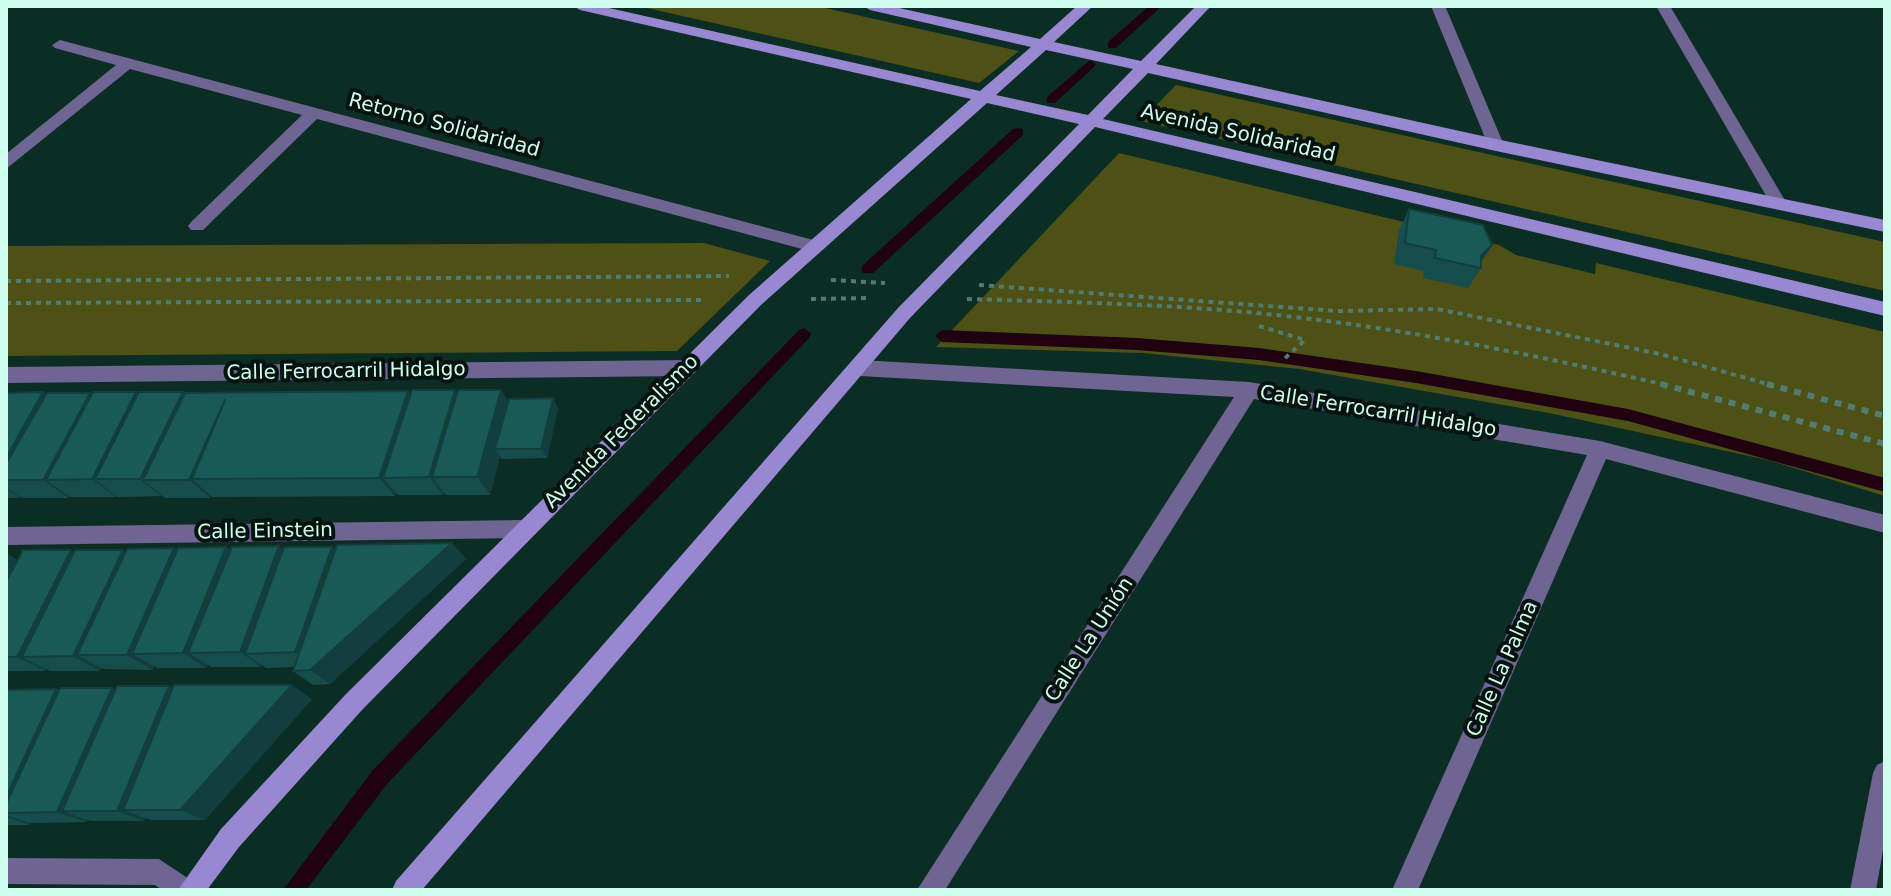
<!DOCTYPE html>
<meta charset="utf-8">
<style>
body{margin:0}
#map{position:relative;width:1891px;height:896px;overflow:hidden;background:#0b2d24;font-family:"DejaVu Sans",sans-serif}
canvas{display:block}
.frame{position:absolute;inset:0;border:8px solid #cffeee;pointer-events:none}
</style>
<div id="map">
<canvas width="1891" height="896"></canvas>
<div class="frame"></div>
</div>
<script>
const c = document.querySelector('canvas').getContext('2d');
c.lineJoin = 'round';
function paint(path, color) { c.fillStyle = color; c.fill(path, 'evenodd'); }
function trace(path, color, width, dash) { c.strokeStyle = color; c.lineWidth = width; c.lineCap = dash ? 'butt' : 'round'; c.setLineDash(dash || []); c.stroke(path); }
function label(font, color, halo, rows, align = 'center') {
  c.font = font + ' "DejaVu Sans",sans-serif'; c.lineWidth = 8; c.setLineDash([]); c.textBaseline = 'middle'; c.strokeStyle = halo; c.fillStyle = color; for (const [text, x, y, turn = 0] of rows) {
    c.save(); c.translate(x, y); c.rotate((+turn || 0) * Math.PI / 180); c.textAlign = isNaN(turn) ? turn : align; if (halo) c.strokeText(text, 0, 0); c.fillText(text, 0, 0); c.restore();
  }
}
const green = new Path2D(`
 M638 6H816L1019 51 979 83Z
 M1176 85 1885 242V291L1141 121Z
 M1119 153 1499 245 1516 255 1595 274 1596 263 1885 332V496L1768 460 1549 413 1299 369 1143 353 936 347Z
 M704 243 770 261 677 351 6 356V246Z`);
const stream = new Path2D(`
 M1149 6H1162L1116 48H1108V42Z
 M1090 60 1096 64 1094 67 1055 103H1047V97Z
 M1018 128 1023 129V135L873 273H863L861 269 863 265 1013 129Z
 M804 328 811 334 809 338 387 784 306 890H283L373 770 799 330Z
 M942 330 1137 338 1259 348 1416 371 1628 409 1885 478V492L1628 421 1416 383 1259 360 1137 350 942 342 935 336Z`);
const pathFar1 = new Path2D(`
 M831 280 885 283
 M6 281 729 276
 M979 285 1337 311 1437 309 1660 354 1775 386
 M811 299 869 298
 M967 299C1070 302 1173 304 1276 315 1409 329 1540 356 1670 386
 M6 303 705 300
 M1259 326 1305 340 1283 360`);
const path = new Path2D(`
 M1661 384 1885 444
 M1767 384 1885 416`);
const street = new Path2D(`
 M1431 6H1445L1504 145 1502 149 1496 151 1488 145Z
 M1656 6H1670L1786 202 1784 206H1772Z
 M60 40 817 241 826 247 817 253 317 119 203 230H191L188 226 191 222 302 115 130 69 6 169V154L116 65 55 48 52 45Z
 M686 360 693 363 696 368 693 373 686 376 6 383V367Z
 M860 360 1249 382 1600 441 1885 515V533L1606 459 1418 890H1392L1587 455 1254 399 945 890H917L1234 397 860 376 853 373 850 368 853 363Z
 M524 520 531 522 535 529 531 536 524 538 6 545V527Z
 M1885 761V839L1876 890H1850L1873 773 1877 765Z
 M6 858 159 859 192 881 196 890H162L155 885 6 884Z`);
const secondary = new Path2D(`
 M573 6H600L980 91 1031 47 870 10 863 6H890L1040 39 1077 6H1093L1054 42 1141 61 1196 6H1211L1156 64 1496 139 1885 220V232L1496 151 1148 73 1103 119 1885 302V316L1095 127 910 318 422 890H392L396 881 898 308 1079 124 987 103 761 305 362 710 239 847 207 890H178L221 829 346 694 749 295 971 99 580 10ZM1046 50 1133 69 1088 115 996 95Z`);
const wall = new Path2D(`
 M1409 209 1481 263V268L1468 288 1423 278 1424 271 1394 264 1399 230Z
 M455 390 457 393 501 390 509 402 553 398 558 409 547 458 502 459 500 456 490 495H446L444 493 443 495H398L396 493 395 496 212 497 210 495V498H165L163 496 118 497 116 496V497H71L69 496 68 498H23L20 497V498H6V393L43 392 46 394 90 393 92 395 183 392 184 393 410 394Z
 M452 543 466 559 330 684 313 685 293 671 295 667 266 668 262 665 261 667H211L208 665 206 668H157L154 666 152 670 103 669 101 668 99 671H50L46 669 45 671H6V553L17 560 71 550 74 552 123 550 125 552 174 548 177 550 226 547 231 550 279 546 283 550H335Z
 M169 686 173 688 312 699 205 820H150L145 818 144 821H91L87 820 86 822 30 823 29 825H6V690L56 689 59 690 112 688 115 690Z`);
const shadedWall = new Path2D(`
 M1492 245 1478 267 1481 256Z
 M455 390 468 409 432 477 444 493 443 495 429 477Z
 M501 390 513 409 495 449 500 456 490 495 477 477Z
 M408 391 422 410 383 478 396 493 395 496 379 478Z
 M43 392 67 411 6 480V458Z
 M136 392 158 411 95 479 116 496V497L92 479Z
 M183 392 203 411 143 480 163 496 162 497 140 479Z
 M90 393 112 412 46 480 69 496 68 498 43 480Z
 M553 398 558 409 547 458 541 449Z
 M225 400 192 479 210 495V498L189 480Z
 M6 487 20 497V498L6 489Z
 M452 543 466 559 330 684 310 670 314 666 295 652 332 547 350 564Z
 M279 546 298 563 245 654 262 665 261 667 240 652Z
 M226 547 247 564 188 653 208 665 206 668 183 653Z
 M174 548 196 565 132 654 154 666 152 670 127 655Z
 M71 550 96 567 22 657 46 669 45 671 17 657Z
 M123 550 146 567 77 655 101 668 99 671 73 656Z
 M6 553 32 569 6 609Z
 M292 685 312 699 205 820 180 810Z
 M169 686 193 700 123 810 145 818 144 821 117 811Z
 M112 688 138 702 62 811 87 820 86 822 57 812Z
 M56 689 84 703 6 813V797Z
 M6 815 30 823 29 825 6 817Z`);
const building = new Path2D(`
 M1409 209 1483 225 1492 245 1481 256V268L1435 258 1436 250 1405 243Z
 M412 390H455L429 477 383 478Z
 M458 390H501L477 477H432Z
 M408 391 379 478 192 479 225 400 189 480H143L185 393Z
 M43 392 6 458V393Z
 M93 392H136L92 479 46 480Z
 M139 392H183L140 479H95Z
 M47 393H90L43 480H6V464Z
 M553 398 541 449H495L509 399Z
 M452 543 310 670 293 671 337 545Z
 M279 546 240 652 188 653 232 547Z
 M226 547 183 653 132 654 178 548Z
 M284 547H332L295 652 245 654Z
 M174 548 127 655H77L127 549Z
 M23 550H71L17 657H6V582Z
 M75 550H123L73 656 22 657Z
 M174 685H292L180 810H123Z
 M117 686H169L117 811H62Z
 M60 688H112L57 812 6 813V804Z
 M56 689 6 797V690Z`);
const streetNames = [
 ["Retorno Solidaridad",444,126,15],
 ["Avenida Solidaridad",1238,134,13],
 ["Calle Ferrocarril Hidalgo",346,372,-1],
 ["Calle Ferrocarril Hidalgo",1378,412,9],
 ["Avenida Federalismo",622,432,-45],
 ["Calle Einstein",265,532,-1],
 ["Calle La Unión",1090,640,-57],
 ["Calle La Palma",1503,669,-66]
];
paint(green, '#4d5116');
paint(stream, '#200110');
trace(pathFar1, '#547b6f', 4, [5, 5]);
trace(path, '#547b6f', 6, [7, 7]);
paint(street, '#6e6593');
paint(secondary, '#9788d1');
paint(wall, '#164d4c');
paint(shadedWall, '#123f3e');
paint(building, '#195a58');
trace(building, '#123f3e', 2);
label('20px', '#cffeee', '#00130e', streetNames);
</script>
